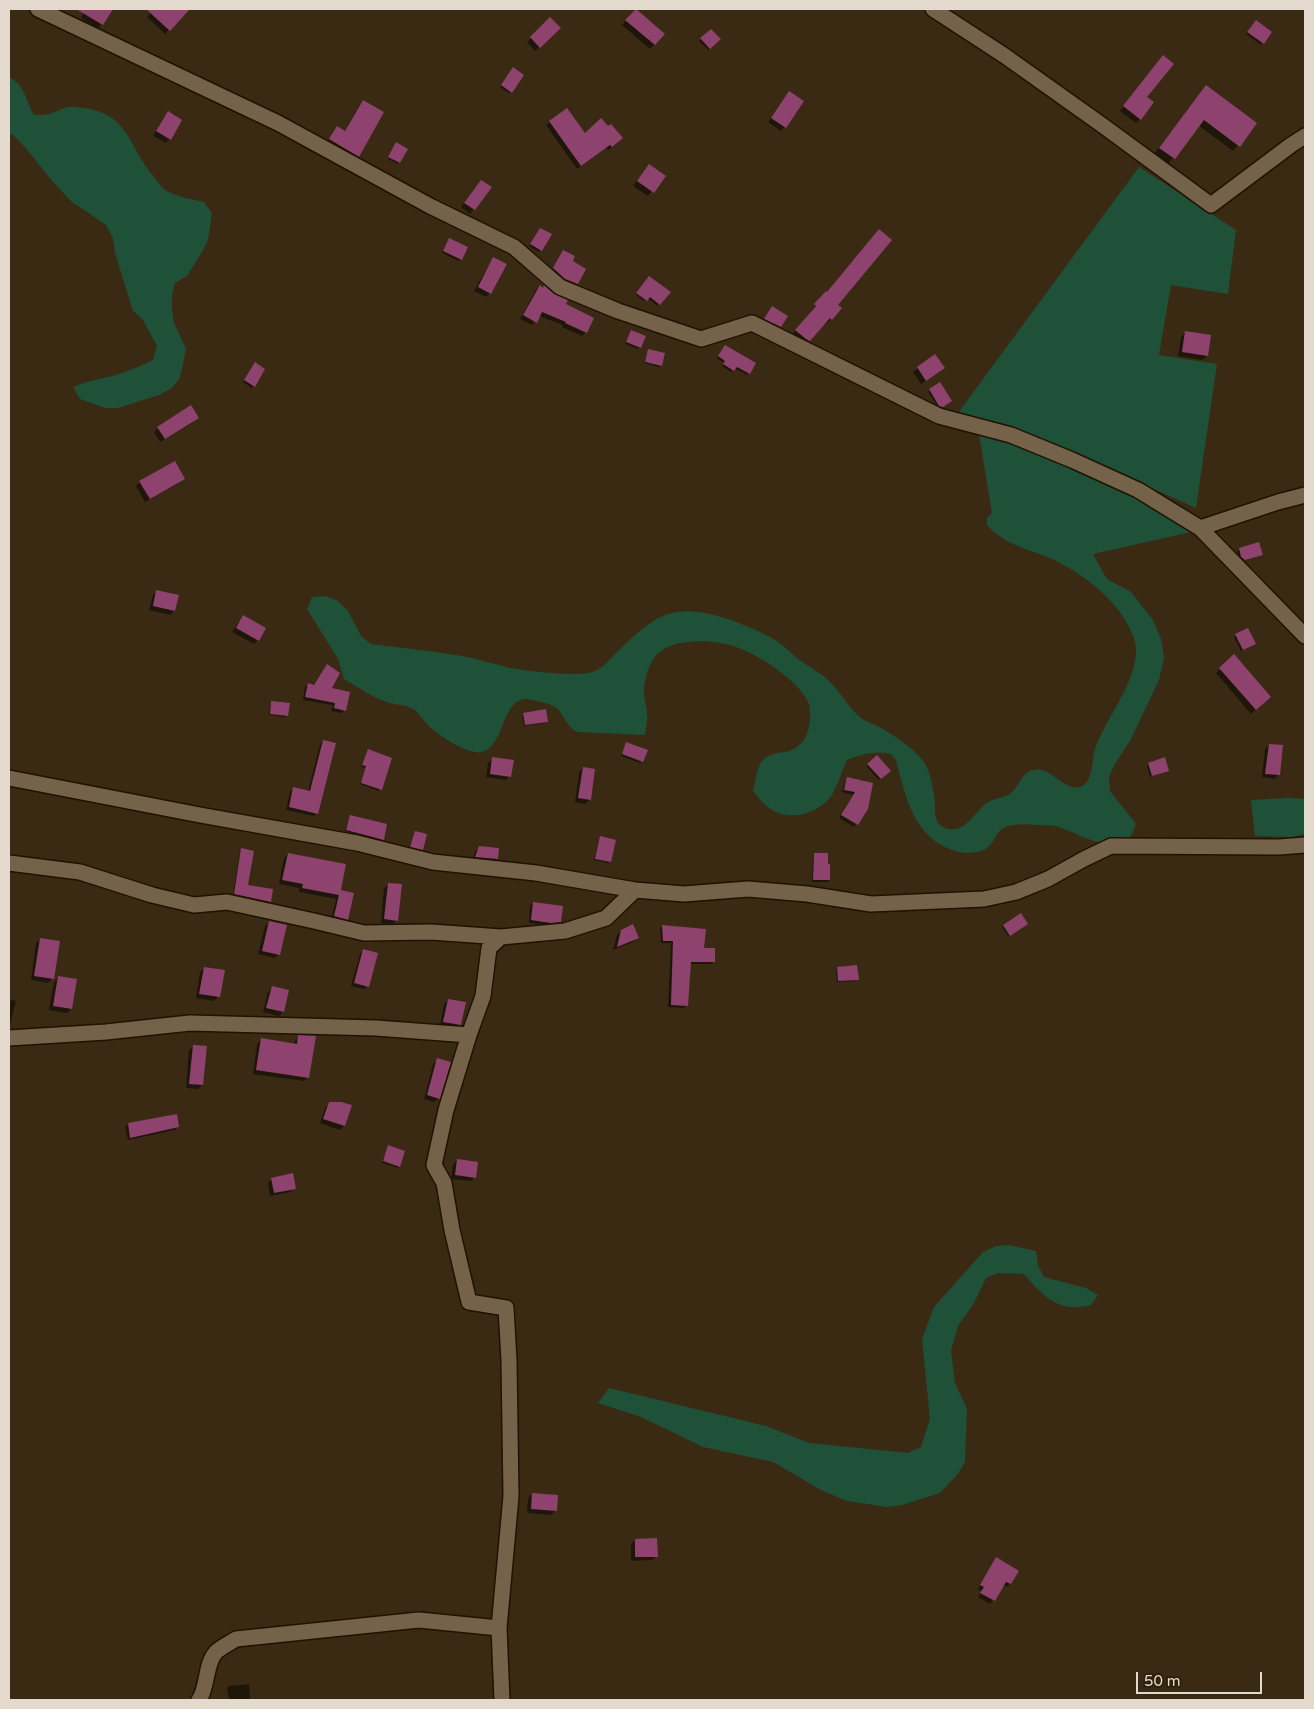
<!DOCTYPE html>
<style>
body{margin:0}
#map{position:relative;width:1314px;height:1709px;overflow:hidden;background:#3a2a14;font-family:"Varela Round",sans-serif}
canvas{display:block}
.frame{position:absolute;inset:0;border:10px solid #e3d9cc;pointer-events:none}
.scale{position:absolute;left:1136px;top:1672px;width:126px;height:22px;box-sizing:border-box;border:2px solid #e3d9cc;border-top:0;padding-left:6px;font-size:15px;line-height:18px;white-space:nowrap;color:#e3d9cc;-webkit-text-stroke:4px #30200a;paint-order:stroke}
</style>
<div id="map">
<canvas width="1314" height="1709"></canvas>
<div class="frame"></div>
<div class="scale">50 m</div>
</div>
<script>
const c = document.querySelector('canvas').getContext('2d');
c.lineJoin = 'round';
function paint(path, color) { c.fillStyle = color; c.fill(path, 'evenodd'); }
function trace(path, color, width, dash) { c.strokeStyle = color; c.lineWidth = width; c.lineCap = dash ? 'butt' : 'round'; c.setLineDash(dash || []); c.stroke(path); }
const green = new Path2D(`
 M9 77C26 86 25 100 34 115 39 115 45 115 49 114 59 111 65 106 75 107 130 111 125 142 154 177 157 180 160 186 164 189 175 197 191 199 204 202L212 213 208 240 202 252 187 276 175 283 172 295V309L174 323 186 349 180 378 172 388 159 395 118 408H105L80 399 73 387C87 381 101 379 116 375 129 371 141 366 153 360L157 346 143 320 133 311 115 253 113 238 106 225 72 202 53 182 24 146 13 135 9 133Z
 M1139 167 1236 230 1228 294 1171 285 1159 355 1217 364 1196 508 1015 427 958 413Z
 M979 434 1009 439 1071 464 1170 513 1191 532 1093 554 1107 579 1131 592 1153 620 1161 639 1164 658 1159 680 1131 739 1115 764 1109 777 1110 791 1136 824 1131 836C1098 853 1085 834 1055 826 1049 825 1042 825 1036 825 1025 824 1007 823 999 832 995 836 993 844 988 847 981 853 967 854 959 852 914 841 906 798 896 760L891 754C875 751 862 754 847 760 842 770 836 791 829 799 815 814 791 821 772 810 765 806 759 798 753 791 756 782 756 766 764 759 771 753 777 753 785 752 802 748 809 736 810 719 810 715 810 709 809 704 801 682 758 654 736 647 715 639 668 637 654 658 648 667 643 683 644 694 644 700 647 706 647 713 648 720 646 728 645 735L577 732C565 726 565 714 555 707 550 703 539 702 533 700 501 691 507 745 482 752 469 756 434 733 426 723 421 718 420 713 413 709 405 704 393 705 384 701 370 696 357 686 344 679L338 659 307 609 312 597 326 596 338 601 348 611 361 636 371 644C402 648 432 651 462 656 478 659 494 664 510 668 528 671 546 673 565 674 574 674 586 675 595 671 603 668 611 658 618 651 650 621 667 603 714 615 731 619 767 633 781 644 787 649 793 655 799 660 809 667 821 673 829 681 841 692 849 709 861 718 868 723 877 725 883 729 896 737 918 751 925 764 930 772 932 784 934 794 936 803 932 822 943 827 964 837 974 812 987 803 994 798 1004 798 1010 794 1018 788 1021 775 1030 771 1050 761 1067 799 1085 784 1093 777 1092 759 1095 749 1105 719 1143 674 1135 642 1125 604 1080 570 1045 556 1021 547 1005 544 987 525V518L992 513Z
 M1288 798 1305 799V834L1292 837 1255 836 1251 800Z
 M1009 1245 1036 1251 1038 1265 1044 1277 1086 1288 1098 1295 1091 1305C1058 1313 1044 1297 1024 1274L998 1273 986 1278 974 1303 958 1326 951 1351 955 1383 967 1409 965 1462 958 1474 940 1493 902 1505 887 1507 847 1501 821 1490 773 1462 703 1447 641 1417 598 1403 609 1388 766 1426 809 1443 908 1453 921 1447 930 1419 922 1339 934 1307 983 1252 996 1246Z`);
const shadow = new Path2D(`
 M86 9H104L110 12 98 29 81 18Z
 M154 9H189L165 34 147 17Z
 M631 14 663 34 650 49 622 25Z
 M550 19 559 28 535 51 527 42Z
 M1254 23 1263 43 1261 45 1246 34Z
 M710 30 719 39 708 50 699 41Z
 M1159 61 1145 97 1140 119 1136 123 1120 111Z
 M512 70 511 92 510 94 500 87Z
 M789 92 803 101 781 131 768 122Z
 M363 101 358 156 354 160 326 144 337 128 344 132 359 106Z
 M566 110 584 134 618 142 608 150 606 148 577 169 546 125Z
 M168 113 170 139 166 143 153 136 164 117Z
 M1186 113 1256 123 1233 151 1198 125 1168 164 1154 154Z
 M395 146 399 162 398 164 388 159Z
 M649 165 664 176 648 196 633 186Z
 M481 181 490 187 470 214 461 207Z
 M540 229 550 235 539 252 529 246Z
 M449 240 461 259 459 261 442 253Z
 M562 253 571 262 577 283 575 285 563 280 552 271Z
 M494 258 490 293 486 297 474 291 490 263Z
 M647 279 669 292 657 306 648 298 644 301 636 295Z
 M540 287 564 305 592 318 586 332 582 336 562 327 563 325 539 316 532 325 520 319 536 290Z
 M822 297 837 305 831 319 827 323 825 321 805 345 792 335Z
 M771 309 780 326 778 328 764 321Z
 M631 332 640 347 638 349 625 344Z
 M1185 333 1207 356 1202 360 1178 356 1181 337Z
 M724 348 755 364 747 375 734 368 731 372 722 366 724 363 717 358Z
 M648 351 661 365 659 367 644 363Z
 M935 356 939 372 921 384 913 372Z
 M254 365 264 370 252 388 243 382Z
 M930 390 949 403 940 408 938 407 928 392Z
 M193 422 160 442 154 432 158 428Z
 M183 479 179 483 145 502 136 486 140 482Z
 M1258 544 1261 555 1242 561 1240 559 1237 551Z
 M157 591 174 611 170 615 149 610 153 595Z
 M243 616 258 640 254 644 232 632Z
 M1236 635 1253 645 1241 651 1234 637Z
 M1220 669 1265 701 1251 714 1216 673Z
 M308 685 330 689 345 710 342 713 331 711 333 705 303 700 305 687Z
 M272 702 287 716 285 717 269 715 270 704Z
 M524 714 547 721 545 723 524 726 522 716Z
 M323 741 317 813 314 816 286 810 290 792 293 788 308 792 320 744Z
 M626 743 642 762 640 763 621 756Z
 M1269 745 1279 774 1275 779 1262 777 1265 749Z
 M368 750 380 789 379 791 360 784 366 768 361 767Z
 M877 757 889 771 879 780 866 766Z
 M493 759 510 776 506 780 486 777 488 763Z
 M1148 764 1168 770 1150 777 1147 766Z
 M583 768 590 799 585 804 575 802 579 773Z
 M848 779 866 809 854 827 839 818 853 795 842 792 845 782Z
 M350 816 382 839 381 841 345 831Z
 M415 833 422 849 420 851 409 848Z
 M600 838 610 861 608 863 594 860Z
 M480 847 498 849 497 859 492 863 472 861 475 852Z
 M242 850 247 886 270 901 268 903 233 895 240 851Z
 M288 854 339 891 347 919 343 923 331 920 336 899 299 892V888L279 884 284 858Z
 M814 854 829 880 828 882H812L813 856Z
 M389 884 397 920 393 924 381 923 384 888Z
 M533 903 559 921 556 925H547L529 923 530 906Z
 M269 922 279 954 275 958 258 954 265 926Z
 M1025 925 1008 936 1002 927 1004 926Z
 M662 926 702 949 714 962 711 964H689L687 1005 684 1008 668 1007 671 943H661L660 929Z
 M621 931 637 937 633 942 613 950 617 935Z
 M41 939 52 979 48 983 31 980 36 943Z
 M363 950 367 986 364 989 351 986 360 954Z
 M205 968 218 997 214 1001 196 998 200 972Z
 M838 968 857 979 856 981 837 982 836 970Z
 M58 977 71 1009 67 1013 49 1010 54 982Z
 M272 988 283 1012 279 1016 263 1012 268 992Z
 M9 999 16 1001 9 1029Z
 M448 1000 460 1024 456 1029 440 1026 444 1004Z
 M299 1037 308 1077 304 1081 253 1074 257 1044 261 1040 294 1044 295 1041Z
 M194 1046 202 1085 198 1089 186 1088 189 1050Z
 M438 1060 439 1098 434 1102 424 1099 433 1064Z
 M329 1104 344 1126 340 1130 320 1123 325 1108Z
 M128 1124 178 1127 175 1130 128 1140 125 1127Z
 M388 1147 399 1166 398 1168 382 1163Z
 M457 1160 475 1177 471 1181 451 1179 453 1165Z
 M272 1179 295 1188 290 1192 270 1196 268 1183Z
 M532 1494 556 1510 551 1515 527 1513 528 1498Z
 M635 1540 657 1556 652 1560 631 1561V1544Z
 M996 1559 1010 1584 1007 1587 1003 1585 990 1604 978 1597 981 1591 978 1589Z
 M249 1684 250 1700H229L227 1688 229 1686Z`);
const building = new Path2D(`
 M76 9H113L103 25Z
 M146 9H190L170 31Z
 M636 9 665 34 655 45 625 20Z
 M550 17 561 28 540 48 530 37Z
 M1256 20 1272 32 1264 44 1247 32Z
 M711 29 721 39 710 49 700 38Z
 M1163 55 1174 64 1147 97 1154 102 1141 120 1123 106Z
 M513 67 524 75 512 93 501 85Z
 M1206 85 1257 123 1240 147 1204 120 1175 159 1159 148Z
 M789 91 804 101 786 128 771 118Z
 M363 100 384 112 359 157 329 139 337 126 345 131Z
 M567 108 585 133 601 118 608 126 611 124 623 138 612 147 610 145 581 166 549 121Z
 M168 111 182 120 171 140 156 131Z
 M396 142 408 149 400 163 388 157Z
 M649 164 666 176 654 193 637 181Z
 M481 180 492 187 475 210 464 203Z
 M540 228 552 234 542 251 530 244Z
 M879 229 892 240 838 305 842 308 832 320 830 318 810 341 806 339 795 330 816 306 814 304 826 291 827 292Z
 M449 238 468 247 462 260 443 251Z
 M563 250 575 256 573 261 586 269 578 284 565 279 553 268Z
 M493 257 507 264 491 294 478 287Z
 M649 276 671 292 660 305 650 297 647 301 636 293Z
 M540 285 543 288 544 285 554 294 568 300 566 304 594 318 587 333 565 323 566 322 542 312 537 323 523 315Z
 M772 306 788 316 781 327 764 319Z
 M631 330 646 336 641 348 626 342Z
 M1185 331 1211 335 1208 356 1182 352Z
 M725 345 756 363 750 374 737 367 734 371 723 364 725 361 718 356Z
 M648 349 665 353 662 366 645 362Z
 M935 354 945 368 926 381 917 367Z
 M255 362 265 369 255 387 244 380Z
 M940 382 952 401 943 407 939 406 929 389Z
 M191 405 199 418 165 439 157 427Z
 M175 461 185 479 150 499 139 481Z
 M1259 542 1263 555 1245 560 1241 557 1239 548Z
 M156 590 179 595 175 611 153 606Z
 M243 615 266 628 259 641 236 628Z
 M1248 628 1256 644 1243 650 1235 634Z
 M1234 654 1271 697 1256 710 1219 668Z
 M327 664 340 673 332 688 350 692 346 711 334 708 335 703 305 697 308 683 314 685Z
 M271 701 290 703 288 716 270 714Z
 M546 709 548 722 525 725 523 713Z
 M323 740 336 743 318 814 289 807 293 787 310 791Z
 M626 742 648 750 643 762 622 754Z
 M1269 744 1283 745 1280 775 1265 774Z
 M368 749 392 758 382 790 361 783 366 766 362 765Z
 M877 755 891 771 881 779 867 764Z
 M492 757 514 760 511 777 490 774Z
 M1165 757 1169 771 1152 776 1148 763Z
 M583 767 595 769 591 800 578 798Z
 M847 777 873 783 868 809 858 825 841 815 855 792 844 790Z
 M350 815 387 824 384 840 346 830Z
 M415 831 427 834 423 850 410 847Z
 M600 836 616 840 611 862 595 859Z
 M479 846 499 848 498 859 475 857Z
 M241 848 254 851 248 885 273 889 271 902 234 894Z
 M288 853 346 864 341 890 354 893 348 920 334 916 339 895 302 888 303 884 282 880Z
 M814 853H828V864H830V880H813Z
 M388 883 402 884 398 921 384 919Z
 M533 902 563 906 561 922 551 923 531 920Z
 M1021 913 1028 924 1010 936 1003 925Z
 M269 921 287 925 280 955 262 951Z
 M633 924 639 938 617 947 621 930Z
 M662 925 706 929 704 948H715V962H691L688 1006 671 1005 673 941H663Z
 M40 938 60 941 54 979 34 976Z
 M363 949 378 953 369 987 354 983Z
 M857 965 859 980 838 981 837 967Z
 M204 967 225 970 220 997 199 994Z
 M58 976 77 979 72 1009 53 1006Z
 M272 986 289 990 284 1012 266 1008Z
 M448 999 466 1002 461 1025 443 1022Z
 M298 1035 316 1036 309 1078 256 1070 261 1038 297 1044Z
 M193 1045 207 1046 203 1085 189 1084Z
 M437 1058 451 1062 440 1099 427 1095Z
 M329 1102H341L352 1105 345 1126 323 1119Z
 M177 1114 179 1127 130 1138 128 1123Z
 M388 1145 405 1151 400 1167 383 1161Z
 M457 1159 478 1162 476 1178 455 1175Z
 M293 1173 296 1189 274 1193 271 1178Z
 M532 1493 558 1495 557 1511 531 1509Z
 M657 1538 658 1557H635V1539Z
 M996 1557 1019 1571 1011 1584 1006 1582 995 1601 980 1593 984 1587 980 1585Z`);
const street = new Path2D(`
 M38 9 278 123 430 206 514 247 560 287 618 311 701 339 752 323 939 416 1011 435 1072 460 1138 490 1200 528 1305 636
 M933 9 1005 56 1102 125 1211 205 1291 145 1305 136
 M1200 528 1278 502 1305 495
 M9 778 200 815 357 843 433 862 536 873 635 890 684 894 748 889 807 894 871 904 984 899 1016 892 1048 879 1084 859 1111 846 1279 847 1305 845
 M9 863 80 872 152 895 194 905 227 902 314 921 364 933 431 932 501 937
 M469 1035 446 1110 434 1165 444 1183 452 1230 469 1302 506 1308 509 1360 511 1496 499 1628 502 1700
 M9 1038 106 1032 190 1023 376 1028 469 1035 483 996 489 948 501 937 565 931 606 918 635 890
 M199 1700C208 1687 205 1664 216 1652 221 1647 230 1643 236 1639L419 1620 499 1628`);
paint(green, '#1e5137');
paint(shadow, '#0007');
paint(building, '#8e436e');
trace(street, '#211200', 18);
trace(street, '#74624b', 15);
</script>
